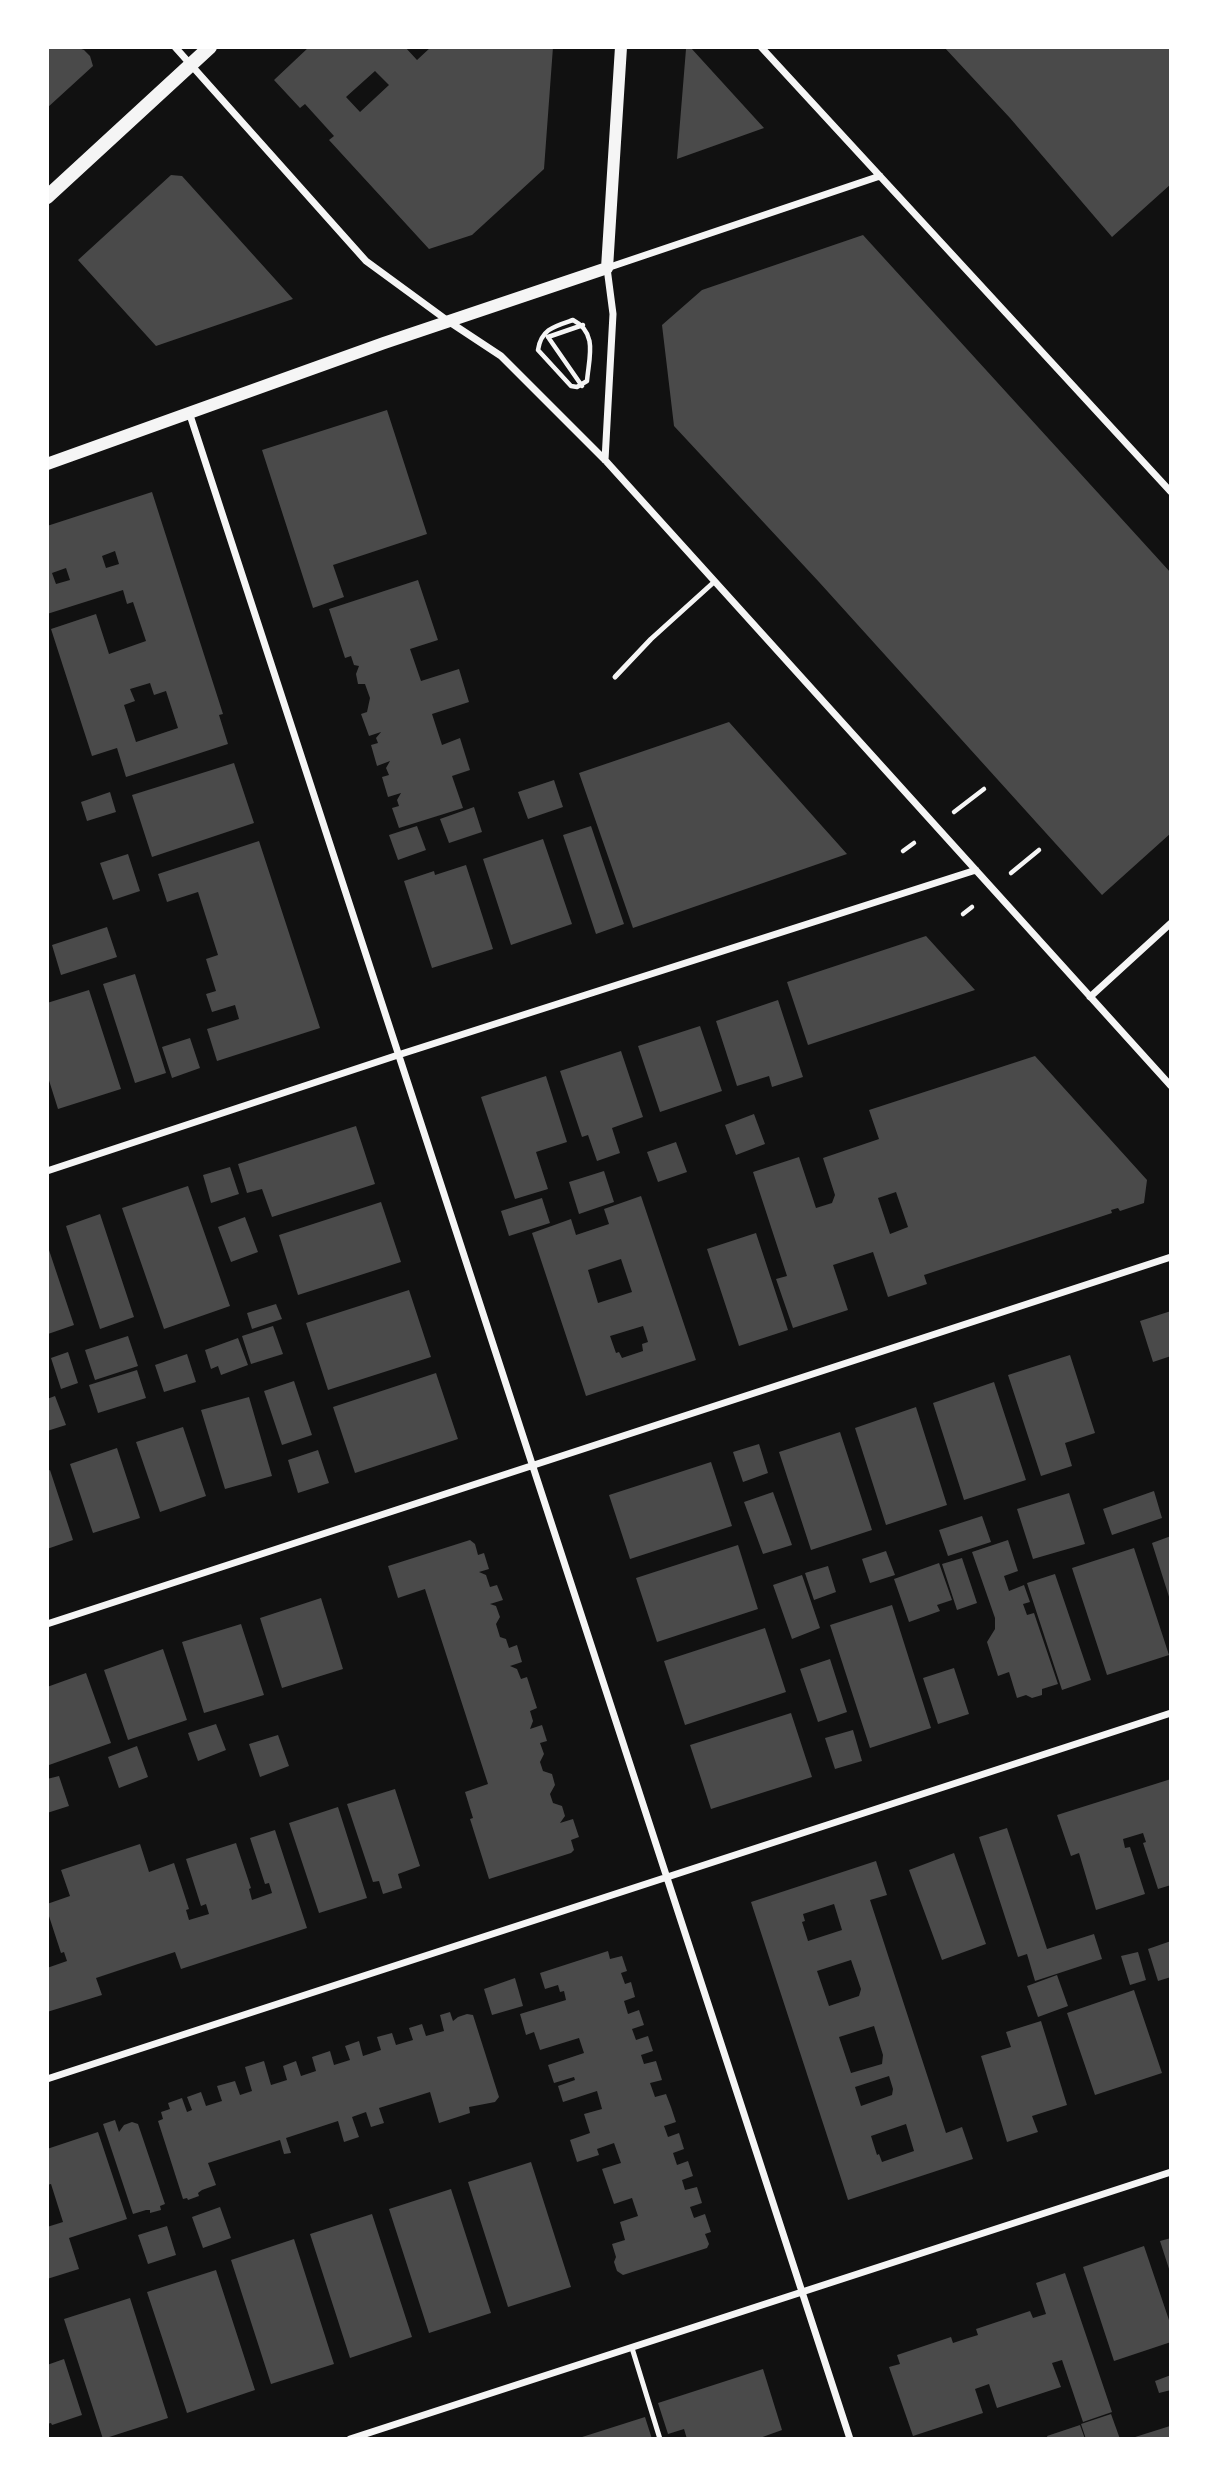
<!DOCTYPE html>
<style>
body{margin:0}
#map{position:relative;width:1218px;height:2486px;overflow:hidden;background:#111;font-family:Commissioner,sans-serif}
canvas{display:block}
.frame{position:absolute;inset:0;border:49px solid #fff;pointer-events:none}
</style>
<div id="map">
<canvas width="1218" height="2486"></canvas>
<div class="frame"></div>
</div>
<script>
const c = document.querySelector('canvas').getContext('2d');
c.lineJoin = 'round';
function paint(path, color) { c.fillStyle = color; c.fill(path, 'evenodd'); }
function trace(path, color, width, dash) { c.strokeStyle = color; c.lineWidth = width; c.lineCap = dash ? 'butt' : 'round'; c.setLineDash(dash || []); c.stroke(path); }
const building = new Path2D(`
 M47 47H76L84 50 90 56 93 66 47 108Z
 M309 47H405L417 60 431 47H553L544 169 472 235 429 249 329 140 334 136 305 104 300 108 274 80ZM375 71 389 85 360 112 346 97Z
 M944 47H1171V184L1112 237 1010 118Z
 M691 48 764 128 677 159 686 49Z
 M171 175 182 176 293 299 156 346 78 260Z
 M863 235 1171 573V833L1102 895 819 582 674 426 662 325 702 290Z
 M387 410 427 534 333 565 344 597 313 608 262 450Z
 M152 492 223 714 219 715 228 744 126 777 117 748 92 756 51 629 96 614 109 654 146 641 133 602 127 604 123 590 47 614V526ZM115 551 119 564 106 568 102 556ZM66 568 70 580 56 584 52 573ZM150 683 154 695 166 691 178 728 136 742 124 705 135 701 130 689Z
 M418 580 438 640 410 649 421 681 459 669 469 702 432 714 442 745 460 738 470 770 452 776 463 808 399 828 392 808 399 806 397 800 401 793 388 797 382 777 389 775 386 768 390 761 377 766 371 745 378 743 376 738 381 732 369 736 361 714 367 712 370 698 365 684H358L356 674 359 666 354 665 351 656 345 658 329 609Z
 M729 722 847 854 633 928 579 773Z
 M234 763 254 823 152 857 132 795Z
 M554 780 563 807 528 819 518 792Z
 M110 792 116 812 87 821 81 802Z
 M474 807 482 832 449 843 440 819Z
 M417 826 426 850 398 860 389 835Z
 M591 826 624 924 596 934 563 835Z
 M543 839 572 924 511 945 483 859Z
 M259 841 320 1028 217 1061 207 1029 239 1019 235 1005 212 1012 206 994 216 991 206 959 218 955 198 892 167 902 158 874Z
 M128 854 140 891 113 900 100 863Z
 M466 865 493 949 432 968 404 881 434 871 435 875Z
 M107 927 117 957 61 975 52 945Z
 M926 936 975 990 808 1045 787 982Z
 M135 974 166 1073 135 1083 103 984Z
 M89 990 121 1089 58 1109 47 1074V1003Z
 M778 1000 803 1077 772 1087 769 1076 737 1086 716 1021Z
 M700 1026 722 1091 660 1112 638 1046Z
 M190 1038 200 1068 172 1078 162 1047Z
 M621 1051 643 1117 612 1128 620 1153 597 1161 588 1135 582 1137 560 1071Z
 M1035 1056 1147 1180 1144 1203 1120 1211 1118 1208 1111 1210 1112 1213 924 1275 927 1284 888 1297 873 1252 833 1265 848 1310 793 1328 776 1279 787 1276 753 1172 799 1157 816 1208 832 1203 835 1195 823 1158 879 1139 869 1110ZM896 1192 908 1227 890 1234 878 1198Z
 M546 1076 567 1142 536 1152 548 1189 515 1199 481 1097Z
 M754 1114 765 1144 736 1155 725 1125Z
 M356 1126 375 1184 272 1217 262 1189 247 1193 238 1164Z
 M676 1142 687 1172 658 1182 647 1152Z
 M230 1167 239 1194 211 1203 203 1175Z
 M604 1171 614 1202 579 1214 569 1182Z
 M188 1186 230 1306 164 1329 122 1208Z
 M641 1196 696 1360 586 1396 532 1233 571 1219 576 1235 609 1224 604 1209ZM621 1259 632 1292 598 1303 588 1270ZM643 1326 648 1342 642 1344 643 1351 622 1358 619 1352 616 1353 610 1336Z
 M542 1198 550 1223 509 1236 501 1211Z
 M381 1202 401 1262 298 1295 279 1235Z
 M100 1214 134 1317 100 1329 66 1226Z
 M245 1217 258 1252 231 1262 218 1227Z
 M756 1233 788 1330 739 1346 707 1249Z
 M48 1247 74 1325 48 1334 47 1331Z
 M409 1290 431 1357 328 1390 306 1323Z
 M276 1304 282 1319 252 1329 247 1313Z
 M1171 1311V1356L1153 1362 1140 1321Z
 M273 1326 283 1354 251 1364 242 1336Z
 M128 1336 138 1366 95 1380 85 1350Z
 M238 1338 248 1365 221 1375 218 1366 211 1369 205 1350Z
 M68 1352 78 1383 61 1389 51 1358Z
 M187 1354 196 1382 164 1392 155 1365Z
 M1070 1355 1095 1433 1065 1443 1072 1466 1041 1476 1008 1375Z
 M137 1370 146 1398 98 1413 89 1385Z
 M436 1373 458 1439 355 1473 333 1407Z
 M294 1381 312 1435 282 1445 264 1391Z
 M994 1382 1026 1480 964 1500 933 1403Z
 M55 1396 66 1425 47 1431V1399Z
 M249 1397 272 1476 225 1489 201 1410Z
 M916 1407 947 1505 886 1525 855 1428Z
 M183 1427 206 1496 160 1512 136 1442Z
 M840 1432 872 1530 811 1550 779 1452Z
 M759 1444 768 1473 743 1482 733 1452Z
 M117 1448 140 1518 93 1533 70 1464Z
 M318 1450 329 1483 298 1493 288 1460Z
 M711 1462 732 1526 630 1559 609 1495Z
 M50 1470 73 1540 47 1549V1471Z
 M1154 1491 1162 1518 1112 1535 1103 1509Z
 M773 1492 792 1545 763 1554 744 1502Z
 M1069 1493 1085 1544 1033 1559 1017 1509Z
 M982 1516 991 1542 948 1556 939 1530Z
 M1171 1536V1600H1170L1152 1543Z
 M470 1540 475 1544 478 1555 484 1553 489 1569 479 1572 486 1575 490 1587 497 1585 503 1600 490 1604 496 1606 500 1617 496 1624 500 1637 506 1639 509 1648 517 1645 522 1662 510 1666 517 1669 521 1679 527 1677 537 1708 530 1711 533 1721 530 1729 542 1725 547 1741 540 1743 544 1754 540 1762 543 1771 552 1774 555 1785 550 1794 553 1803 562 1806 565 1816 560 1823 573 1819 579 1837 571 1840 574 1850 571 1853 489 1879 470 1819 473 1818 465 1792 488 1784 425 1589 398 1598 388 1566Z
 M1008 1540 1018 1571 1004 1576 1009 1591 1024 1585 1030 1602 1023 1604 1027 1615 1034 1613 1058 1684 1042 1689V1695L1032 1698 1026 1695 1017 1698 1009 1672 998 1676 987 1642 995 1629V1618L972 1552Z
 M738 1545 758 1609 657 1642 636 1578Z
 M1134 1548 1169 1655 1107 1675 1072 1568Z
 M886 1551 895 1575 870 1583 862 1559Z
 M962 1558 977 1603 957 1610 942 1564Z
 M939 1563 952 1600 937 1605 940 1611 909 1622 894 1579Z
 M828 1566 836 1592 814 1600 805 1573Z
 M1055 1574 1091 1680 1062 1690 1027 1583Z
 M802 1575 820 1628 792 1639 773 1585Z
 M321 1598 343 1669 282 1688 260 1618Z
 M892 1605 931 1728 870 1748 830 1625Z
 M241 1624 264 1695 204 1713 182 1642Z
 M765 1628 786 1692 685 1725 664 1661Z
 M163 1649 187 1720 128 1740 104 1670Z
 M830 1659 847 1712 818 1722 800 1669Z
 M954 1668 969 1714 938 1724 923 1678Z
 M86 1673 111 1743 49 1765 47 1687Z
 M791 1713 812 1777 711 1809 690 1745Z
 M216 1724 226 1750 198 1761 188 1733Z
 M853 1730 862 1761 835 1769 825 1738Z
 M278 1735 289 1766 260 1777 249 1744Z
 M137 1746 148 1777 119 1788 108 1757Z
 M59 1776 69 1806 47 1813V1779Z
 M1171 1779V1885L1158 1889 1143 1843 1146 1842 1143 1833 1123 1839 1125 1848 1130 1847 1145 1894 1096 1910 1079 1853 1071 1856 1057 1815Z
 M395 1789 420 1866 398 1874 402 1888 383 1894 379 1881 373 1882 347 1804Z
 M338 1807 367 1898 319 1913 289 1823Z
 M1007 1828 1047 1949 1094 1934 1102 1959 1035 1981 1027 1954 1018 1957 979 1837Z
 M275 1830 307 1928 181 1969 175 1952 138 1964 96 1978 102 1995 47 2012V1968L67 1961 64 1952 61 1953 47 1910V1904L70 1896 61 1870 140 1844 149 1872 174 1863 189 1909 186 1910 189 1920 209 1914 206 1904 201 1906 186 1859 236 1843 251 1888 249 1889 252 1900 272 1893 269 1883 265 1884 250 1838Z
 M954 1853 986 1944 942 1960 909 1870Z
 M876 1861 887 1895 870 1900 946 2133 962 2127 973 2159 848 2200 751 1902ZM834 1904 842 1930 808 1941 802 1922 805 1921 803 1914ZM851 1960 861 1989 859 1996 829 2006 817 1971ZM874 2026 883 2055 882 2064 851 2073 839 2037ZM889 2076 893 2089 892 2095 861 2106 855 2087ZM906 2124 914 2151 882 2162 879 2154 877 2155 871 2136Z
 M1171 1941V1977L1158 1981 1148 1949Z
 M608 1951 610 1959 622 1956 627 1971 621 1973 625 1984 631 1982 635 1997 624 2001 628 2014 639 2010 644 2025 632 2029 636 2040 648 2036 653 2051 641 2055 644 2064 656 2061 662 2080 650 2083 655 2097 666 2094 671 2107 676 2122 664 2126 668 2137 679 2133 684 2149 673 2153 677 2165 688 2161 693 2176 682 2180 685 2190 697 2187 702 2203 690 2207 694 2218 705 2214 711 2232 705 2234 709 2244 707 2248 623 2275 617 2271 614 2262 616 2257 612 2244 625 2240 620 2222 638 2216 632 2198 614 2204 602 2169 621 2163 614 2143 597 2149 599 2155 577 2162 570 2140 590 2133 584 2114 602 2109 597 2091 563 2102 558 2086 575 2080 574 2077 554 2083 548 2065 584 2053 579 2038 540 2050 534 2032 526 2035 520 2014 566 2000 564 1991 560 1992 558 1985 545 1989 540 1973Z
 M1138 1952 1146 1980 1130 1985 1121 1956Z
 M1057 1975 1068 2006 1038 2017 1027 1986Z
 M515 1978 523 2006 492 2015 484 1989Z
 M1134 1990 1162 2073 1095 2095 1067 2013Z
 M450 2012 453 2021 458 2017 467 2014 473 2015 499 2097 495 2102 469 2107 470 2113 439 2123 430 2092 379 2108 384 2123 371 2127 366 2112 352 2117 359 2137 344 2142 338 2121 286 2138 291 2153 284 2154 280 2140 208 2163 216 2185 202 2190 198 2193 199 2196 188 2200 187 2198 183 2199 158 2121 163 2119 161 2112 170 2109 168 2103 182 2098 187 2112 192 2110 187 2097 201 2092 206 2106 222 2101 217 2086 235 2081 240 2095 252 2091 245 2067 264 2061 271 2085 287 2080 283 2066 296 2061 301 2076 316 2071 312 2057 330 2051 334 2065 350 2060 345 2046 359 2041 363 2056 381 2050 377 2037 392 2033 396 2045 413 2040 409 2028 422 2024 426 2036 444 2031 440 2015Z
 M1041 2021 1067 2105 1032 2116 1038 2132 1007 2142 981 2056 1011 2047 1006 2032Z
 M115 2120 119 2132 124 2125 132 2122 138 2124 165 2204 160 2206 161 2210 150 2213V2210H146L133 2214 103 2124Z
 M98 2132 127 2219 69 2238 79 2269 47 2279V2227L63 2222 51 2184 47 2185V2149Z
 M531 2162 571 2287 508 2307 468 2182Z
 M451 2189 491 2313 429 2333 389 2209Z
 M220 2207 231 2238 203 2248 192 2217Z
 M372 2214 412 2337 350 2358 310 2234Z
 M167 2226 176 2255 148 2264 138 2235Z
 M1171 2238V2272H1170L1160 2241Z
 M294 2239 334 2364 271 2384 231 2260Z
 M1144 2246 1171 2326V2342L1114 2361 1083 2267Z
 M216 2270 255 2390 187 2413 147 2292Z
 M1065 2273 1112 2412 1083 2422 1062 2360 1052 2363 1061 2387 997 2408 989 2384 975 2389 983 2413 913 2436 889 2367 900 2364 897 2355 951 2337 953 2343 965 2339 978 2335 976 2329 1030 2311 1033 2318 1046 2314 1036 2283Z
 M130 2298 168 2418 103 2439 64 2319Z
 M64 2359 82 2415 52 2425 51 2423 47 2424V2365Z
 M763 2369 782 2430 757 2439H687L684 2429 668 2434 658 2403Z
 M1171 2375V2390L1159 2393 1155 2381Z
 M1111 2414 1120 2439H1086L1081 2424Z
 M645 2417 652 2439H579V2438Z
 M1080 2425 1085 2439H1048L1047 2436Z
 M1170 2426 1171 2439H1132V2438Z`);
const path = new Path2D(`
 M573 320C598 333 589 357 587 381L577 387 571 386 538 350C541 329 555 326 573 320Z
 M548 337 582 386
 M548 337 583 325
 M954 812 984 789
 M903 851 914 843
 M1011 873 1039 850
 M963 914 972 907`);
const service = new Path2D(`
 M615 677 651 639 714 582
 M632 2348 660 2439`);
const minor = new Path2D(`
 M175 47 366 261 448 321 501 356 605 460 1171 1086
 M761 47 1171 492
 M189 412 850 2439
 M605 460 613 314 607 268 880 176
 M1090 997 1171 923
 M47 1171 398 1055 976 870
 M47 1624 1171 1257
 M47 2079 1171 1713
 M350 2439 1171 2172`);
const tertiary = new Path2D(`
 M47 464 384 343 607 268 621 47`);
const secondary = new Path2D(`
 M47 197 210 47`);
paint(building, '#4a4a4a');
trace(path, '#f5f5f5', 4.5);
trace(service, '#f5f5f5', 5);
trace(minor, '#f5f5f5', 7);
trace(tertiary, '#f5f5f5', 12);
trace(secondary, '#f5f5f5', 14);
</script>
